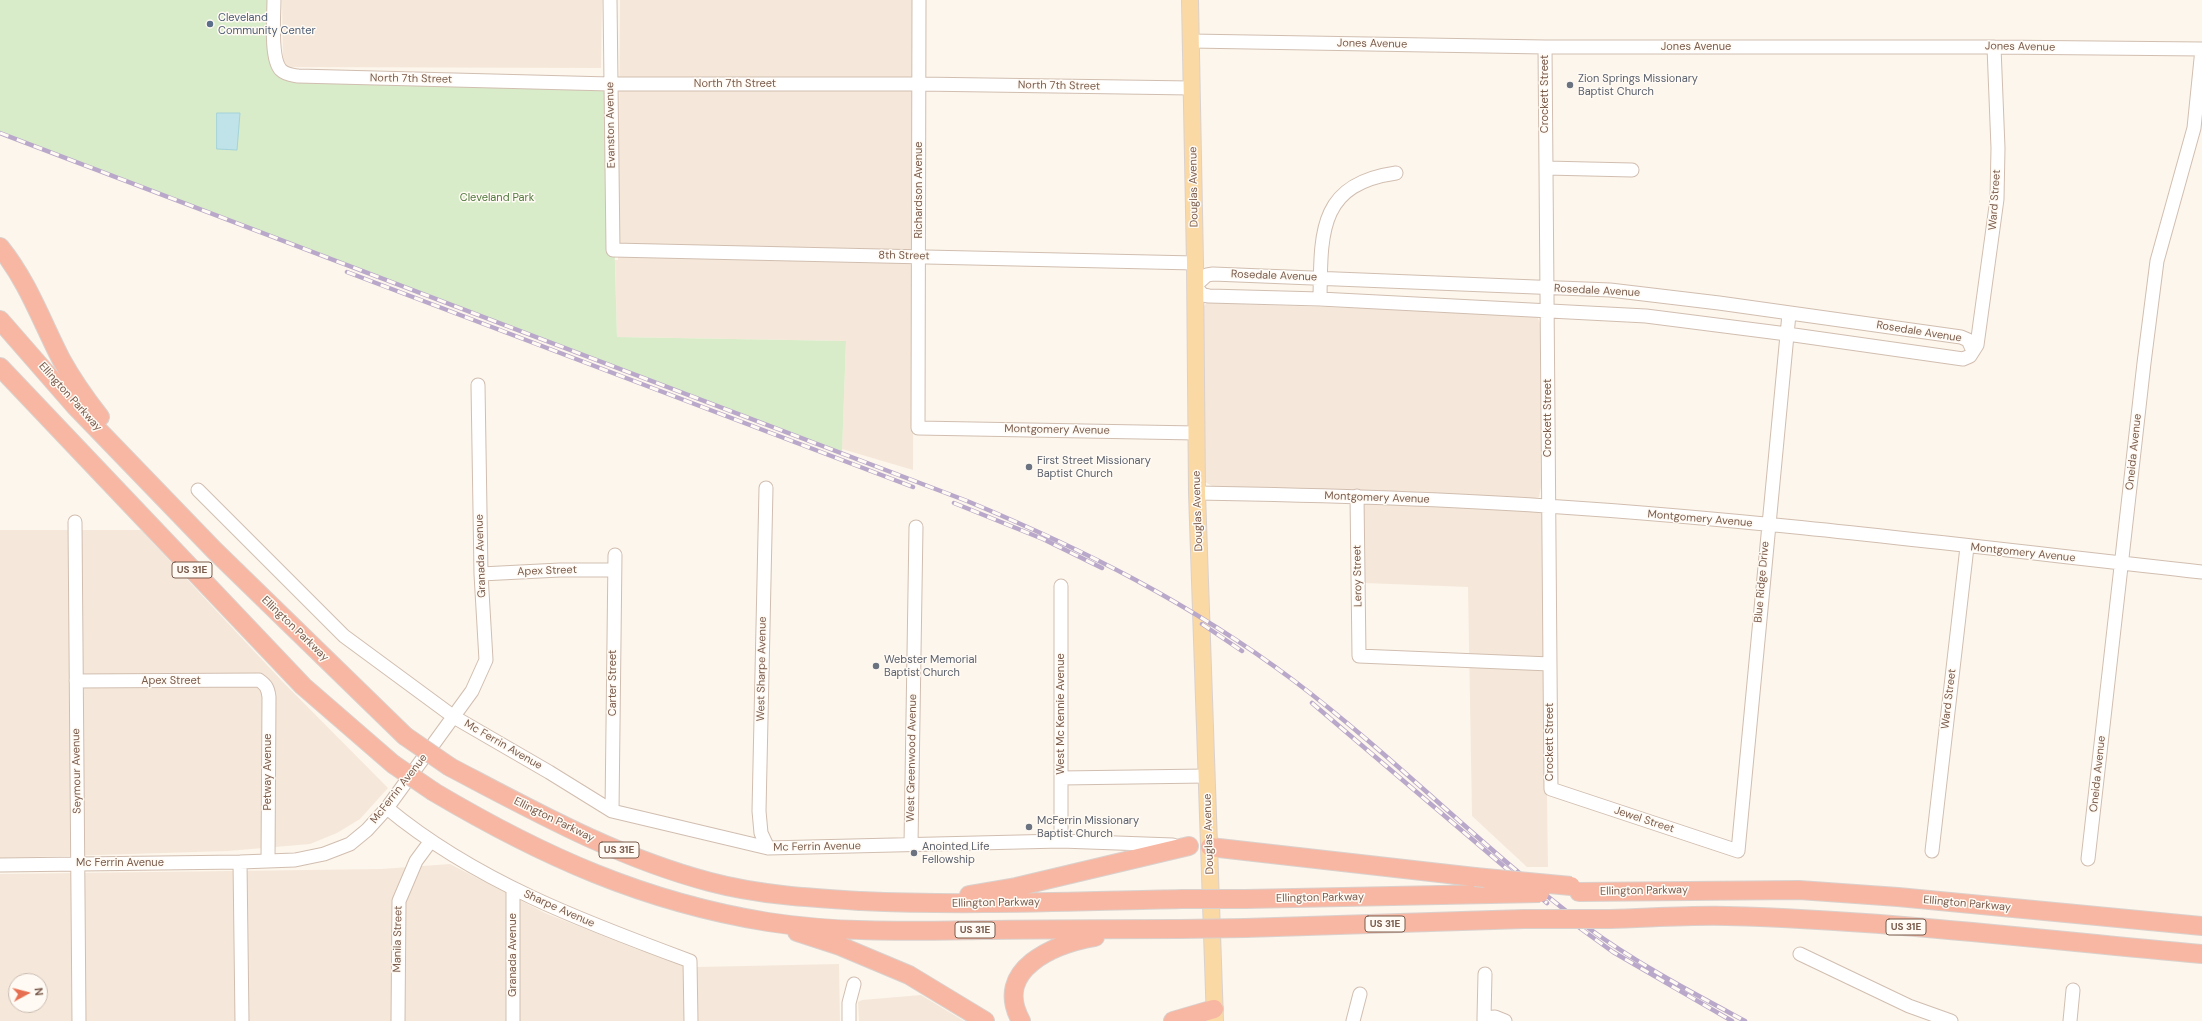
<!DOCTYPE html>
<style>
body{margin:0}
#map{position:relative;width:2202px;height:1021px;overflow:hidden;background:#fdf6ec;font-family:"DM Sans",sans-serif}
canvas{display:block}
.north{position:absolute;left:8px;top:973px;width:40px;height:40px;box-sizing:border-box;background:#fffaf3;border:1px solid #cabbb1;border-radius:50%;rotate:83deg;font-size:11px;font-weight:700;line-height:16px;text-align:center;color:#7a5c4d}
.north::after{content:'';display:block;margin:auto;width:14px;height:18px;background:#e76f51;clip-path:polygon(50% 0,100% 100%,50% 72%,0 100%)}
</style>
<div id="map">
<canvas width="2202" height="1021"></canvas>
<div class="north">N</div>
</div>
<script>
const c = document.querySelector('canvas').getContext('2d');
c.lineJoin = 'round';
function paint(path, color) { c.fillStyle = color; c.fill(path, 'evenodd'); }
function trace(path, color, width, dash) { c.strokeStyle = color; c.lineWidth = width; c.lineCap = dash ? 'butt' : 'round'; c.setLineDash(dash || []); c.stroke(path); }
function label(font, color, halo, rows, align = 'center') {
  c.font = font + ' "DM Sans",sans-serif'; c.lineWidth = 3; c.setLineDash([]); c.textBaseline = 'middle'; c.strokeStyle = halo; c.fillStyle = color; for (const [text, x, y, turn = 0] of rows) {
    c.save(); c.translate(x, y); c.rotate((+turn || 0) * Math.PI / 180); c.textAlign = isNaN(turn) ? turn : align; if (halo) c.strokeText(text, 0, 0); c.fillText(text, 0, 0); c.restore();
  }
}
const residential = new Path2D(`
 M282 0H602L601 68 283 67Z
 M620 0H915L913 470 842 449 846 341 617 337 615 260H618Z
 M1208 301 1238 304 1536 314 1540 323 1541 487 1539 497 1529 500 1212 486 1202 480 1201 310Z
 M1362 501 1543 510 1548 867H1527L1472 816 1468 587 1364 583Z
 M0 530H141L282 681 388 788 360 819 337 833 310 844 228 851 0 858Z
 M450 864 545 913 636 949 698 967 839 964 840 1021H0V874L381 869ZM16 981H40V1005H16Z
 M921 995 964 1021H859L858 1002 862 1000Z`);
const green = new Path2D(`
 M0 0H273L275 59 286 70 610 84 617 337 846 341 842 453 0 134Z`);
const water = new Path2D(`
 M217 113H240L237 150 217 149Z`);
const minor = new Path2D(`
 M274 0C274 16 270 59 281 70 286 75 292 75 298 76L610 84H919L1191 88
 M610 0 613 250 1195 263
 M919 0 918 428 1196 433
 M1191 41 1545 47H1994L2202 49
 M1545 47 1551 789 1738 851 1789 314
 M1546 168 1632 170
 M1320 299C1321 233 1318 184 1396 173
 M1973 351 1968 340 1961 337 1719 303 1610 290 1213 274 1207 275 1195 286 1203 295 1209 296 1320 299 1646 316 1787 334 1963 359 1970 356 1977 345 1997 199 1998 148 1994 47
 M766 488 759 811 761 833 768 848
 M198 490 344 636 454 717 549 772 612 811 768 848 1061 841 1173 845
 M1197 493C1313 495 1430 498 1546 506 1765 520 1984 548 2202 572
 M1357 496 1359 656 1550 664
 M75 522 79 1021
 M481 574 560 570H614
 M1061 586V841
 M76 681 259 680C266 685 268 688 269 697L268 861
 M1061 778 1206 776
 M387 808C475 881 584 922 690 961L691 1021
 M612 811 615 555
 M911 844 916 527
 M1932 851 1967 547
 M2088 859 2144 363 2157 261 2194 128 2202 49
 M240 862 242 1021
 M0 865 240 862 295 860 324 854 350 844 367 830 387 808 472 691 486 660 481 574 478 385
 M1800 954 1909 1006 1951 1021
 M1484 1018 1485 974
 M398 1021 399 901 416 861 430 842
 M513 1021V889
 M849 1021V1003L854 984
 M1353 1021 1360 994
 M1484 1021V1018L1495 1017 1505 1021
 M2070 1021 2073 990`);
const major = new Path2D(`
 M1190 0 1195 263 1197 493 1215 1021`);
const highway = new Path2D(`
 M0 247C28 282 41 320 61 359 72 379 86 399 100 417
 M0 320 75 406 214 550 405 736
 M0 367 303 686 393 764
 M450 767C534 811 618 858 710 882 759 895 811 898 861 901 968 906 1075 901 1182 899
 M434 792C542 856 644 902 768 922 838 933 911 931 982 930 1048 929 1114 929 1180 929
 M1210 847 1475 877
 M1579 892 1799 890 1898 897 2202 926
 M969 895 1016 887 1189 846
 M1245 899 1490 894
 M1610 919C1649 918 1688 915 1727 916 1886 920 2044 940 2202 954
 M1245 928 1524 919
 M797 932 840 946 909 975 985 1021
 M1021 1021C992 969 1055 944 1095 937
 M1173 1021 1214 1009`);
const rail = new Path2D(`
 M0 133 967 501C1085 550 1190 603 1293 680 1395 757 1484 850 1587 927 1636 963 1691 992 1745 1021
 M347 272 913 487
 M954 503 1043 539 1102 568
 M1202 624 1242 651
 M1312 703 1547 903
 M1566 918 1613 952 1732 1021`);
const highwayBridge = new Path2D(`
 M405 736 450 767
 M393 764 434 792
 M1475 877 1571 886
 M1490 894 1540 893
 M1182 899H1245
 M1524 919H1610
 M1180 929 1245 928`);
const markers = [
 [210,24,4,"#5c6f8a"],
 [1570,85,4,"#6b7280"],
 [1029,467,4,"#6b7280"],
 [876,666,4,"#6b7280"],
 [1029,827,4,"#6b7280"],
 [914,853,4,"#6b7280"]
];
const shields = [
 [192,570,40],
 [619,850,40],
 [1385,924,40],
 [1906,927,40],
 [975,930,40]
];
const shieldNames = [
 ["US 31E",192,570],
 ["US 31E",619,850],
 ["US 31E",1385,924],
 ["US 31E",1906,927],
 ["US 31E",975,930]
];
const serviceNames = [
 ["Cleveland",218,18],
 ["Community Center",218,31]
];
const streetNames = [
 ["Jones Avenue",1372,44,1],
 ["Jones Avenue",1696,47],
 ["Jones Avenue",2020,47,1],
 ["North 7th Street",411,79,1],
 ["North 7th Street",735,84],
 ["North 7th Street",1059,86,1],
 ["Crockett Street",1545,94,-90],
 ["Evanston Avenue",611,125,-91],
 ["Douglas Avenue",1194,187,-91],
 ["Richardson Avenue",919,190,-90],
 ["Ward Street",1995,200,-86],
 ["8th Street",904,256,1],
 ["Rosedale Avenue",1274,276,2],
 ["Rosedale Avenue",1597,291,3],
 ["Rosedale Avenue",1919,332,9],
 ["Ellington Parkway",70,397,48],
 ["Crockett Street",1548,418,-90],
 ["Montgomery Avenue",1057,430,1],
 ["Oneida Avenue",2134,452,-84],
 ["Montgomery Avenue",1377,498,2],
 ["Douglas Avenue",1198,511,-92],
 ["Montgomery Avenue",1700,519,5],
 ["Montgomery Avenue",2023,553,6],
 ["Granada Avenue",481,556,-92],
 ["Apex Street",547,571,-2],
 ["Leroy Street",1358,576,-91],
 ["Blue Ridge Drive",1762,582,-85],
 ["Ellington Parkway",295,629,44],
 ["West Sharpe Avenue",762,669,-89],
 ["Apex Street",171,681],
 ["Carter Street",613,683,-90],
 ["Ward Street",1949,699,-83],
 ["West Mc Kennie Avenue",1061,714,-90],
 ["Crockett Street",1550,742,-90],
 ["Mc Ferrin Avenue",503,745,30],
 ["West Greenwood Avenue",912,758,-89],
 ["Seymour Avenue",77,771,-91],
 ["Petway Avenue",268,772,-90],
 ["Oneida Avenue",2098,774,-84],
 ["McFerrin Avenue",399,789,-52],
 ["Ellington Parkway",554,820,26],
 ["Jewel Street",1644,820,18],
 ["Douglas Avenue",1209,834,-92],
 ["Mc Ferrin Avenue",817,847,-1],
 ["Mc Ferrin Avenue",120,863],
 ["Ellington Parkway",1644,891,-1],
 ["Ellington Parkway",1320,898,-1],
 ["Ellington Parkway",996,903,-1],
 ["Ellington Parkway",1967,904,5],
 ["Sharpe Avenue",559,909,24],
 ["Manila Street",398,939,-89],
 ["Granada Avenue",513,955,-90]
];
const worshipNames = [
 ["Zion Springs Missionary",1578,79],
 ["Baptist Church",1578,92],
 ["First Street Missionary",1037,461],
 ["Baptist Church",1037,474],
 ["Webster Memorial",884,660],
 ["Baptist Church",884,673],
 ["McFerrin Missionary",1037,821],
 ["Baptist Church",1037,834],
 ["Anointed Life",922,847],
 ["Fellowship",922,860]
];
const parkNames = [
 ["Cleveland Park",497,198]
];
paint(residential, '#f5e8da');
paint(green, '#d8ecc9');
paint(water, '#bfe3e8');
trace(water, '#a5d3da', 1);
trace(minor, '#d1beb0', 15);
trace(major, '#dad1cd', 18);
trace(highway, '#dad1cd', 20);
trace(minor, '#fff', 13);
trace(major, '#fbd9a5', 16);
trace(highway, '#f7b7a3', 18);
trace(rail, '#b9a8c9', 4.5);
trace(rail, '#fffaf3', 3, [9]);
trace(highwayBridge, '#dad1cd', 20, []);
trace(highwayBridge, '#f7b7a3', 18);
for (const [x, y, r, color] of markers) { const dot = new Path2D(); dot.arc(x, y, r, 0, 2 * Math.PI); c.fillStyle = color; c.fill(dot); trace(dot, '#fffaf3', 1.5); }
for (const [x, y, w] of shields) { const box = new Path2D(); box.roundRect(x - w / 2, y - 8, w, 16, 3); c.fillStyle = '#fffaf3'; c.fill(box); trace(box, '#7a5c4d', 1); }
label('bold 10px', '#7a5c4d', null, shieldNames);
label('11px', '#4e5e75', '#fffaf3', serviceNames, 'left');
label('11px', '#7a5c4d', '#fffaf3', streetNames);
label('11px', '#5b616d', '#fffaf3', worshipNames, 'left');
label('11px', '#537a41', '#fffaf3', parkNames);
</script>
